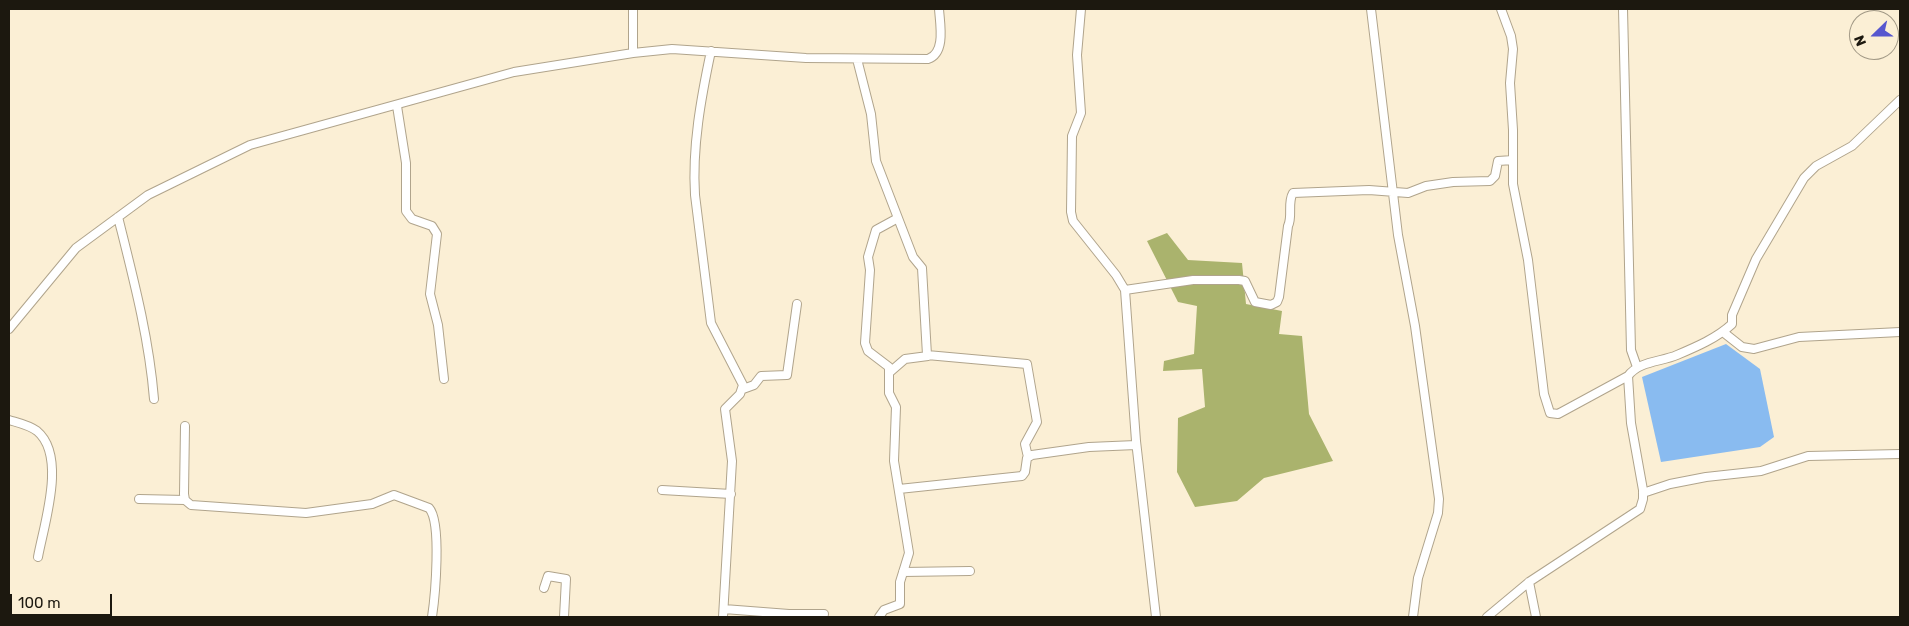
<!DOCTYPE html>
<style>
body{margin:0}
#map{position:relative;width:1909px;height:626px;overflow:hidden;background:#fbefd5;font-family:Rubik,sans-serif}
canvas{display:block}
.frame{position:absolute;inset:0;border:10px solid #1c180f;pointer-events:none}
.north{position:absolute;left:1849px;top:10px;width:50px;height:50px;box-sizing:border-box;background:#fbefd5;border:1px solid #a29986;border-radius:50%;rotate:248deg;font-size:14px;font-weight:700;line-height:20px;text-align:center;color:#1c180f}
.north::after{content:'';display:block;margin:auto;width:18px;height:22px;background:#5757cf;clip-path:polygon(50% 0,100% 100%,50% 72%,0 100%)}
.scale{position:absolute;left:10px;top:594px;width:102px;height:22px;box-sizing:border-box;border:2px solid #1c180f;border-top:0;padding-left:6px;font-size:15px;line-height:18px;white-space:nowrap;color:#1c180f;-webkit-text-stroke:4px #fbefd5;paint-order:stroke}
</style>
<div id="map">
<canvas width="1909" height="626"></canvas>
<div class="frame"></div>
<div class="north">N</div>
<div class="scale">100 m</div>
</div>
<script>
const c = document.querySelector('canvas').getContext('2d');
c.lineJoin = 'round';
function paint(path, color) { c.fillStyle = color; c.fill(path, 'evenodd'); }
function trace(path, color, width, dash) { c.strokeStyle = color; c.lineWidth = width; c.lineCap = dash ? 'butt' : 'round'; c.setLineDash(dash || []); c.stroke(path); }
const forest = new Path2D(`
 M1167 233 1188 260 1242 263 1246 304 1282 311 1279 334 1302 336 1309 414 1333 461 1264 478 1237 501 1195 507 1177 472 1178 418 1205 407 1202 369 1163 371 1164 361 1194 354 1197 306 1178 302 1147 241Z`);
const water = new Path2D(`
 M1726 344 1760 369 1774 437 1760 447 1661 462 1642 377Z`);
const minor = new Path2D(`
 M1081 9 1077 55 1081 113 1072 136 1071 212 1073 221 1116 275 1125 290 1136 441 1156 617
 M1371 9 1398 235 1415 326 1439 499 1438 513 1418 578 1413 617
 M1501 9 1511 36 1513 49 1510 83 1513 130V184L1528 260 1544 394 1550 413 1558 414 1628 376
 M1623 9 1631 350 1637 367
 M711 51C701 98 692 147 695 195L711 323 743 385 740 394 725 409 732 461 723 617
 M633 53V9
 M857 59 871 114 876 161 913 257 922 268 927 355 1027 364 1037 422 1025 444 1028 457
 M397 106 406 163V211L412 219 432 226 437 234 430 294 438 325 444 379
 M118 217C133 277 149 337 154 399
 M1125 290 1193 280H1239L1245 281 1255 302 1271 305 1277 302 1279 297 1288 226C1293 216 1287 203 1293 193L1369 190 1408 193 1426 186 1453 182 1490 181 1495 176 1498 161 1513 160
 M9 329 76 248 148 195 250 145 514 72 633 53 672 49 806 58 928 59C946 53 940 24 939 9
 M1723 332 1742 347 1754 349 1799 337 1900 332
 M890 372 905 359 928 356
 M743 389 754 385 761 376 787 375 797 304
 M9 420C19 423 29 425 37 431 67 456 44 524 38 557
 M185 426 184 494 185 500 191 505 306 513 372 504 394 495 429 508C442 522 435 597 432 617
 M899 489 1022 476 1025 472 1027 458 1032 455 1089 447 1136 445
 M662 490 731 494
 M1643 493 1670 484 1706 477 1761 471 1808 456 1900 454
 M139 499 185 500
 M903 572 970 571
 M1529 582 1536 617
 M544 588 548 576 566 579 564 617
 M724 609 789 614H824
 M879 617 884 610 900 604V582L909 553 894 461 896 407 889 393V367L868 351 865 343 870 270 868 257 876 230 898 218
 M1487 617 1529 582 1640 509 1643 499V490L1631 423 1628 376C1639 361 1661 362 1677 355 1696 347 1717 338 1732 324V315L1756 259 1804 178 1816 166 1852 146 1900 100`);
paint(forest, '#aab36d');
paint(water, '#89bbf0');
trace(minor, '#b0a48c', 10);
trace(minor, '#fff', 8);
</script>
